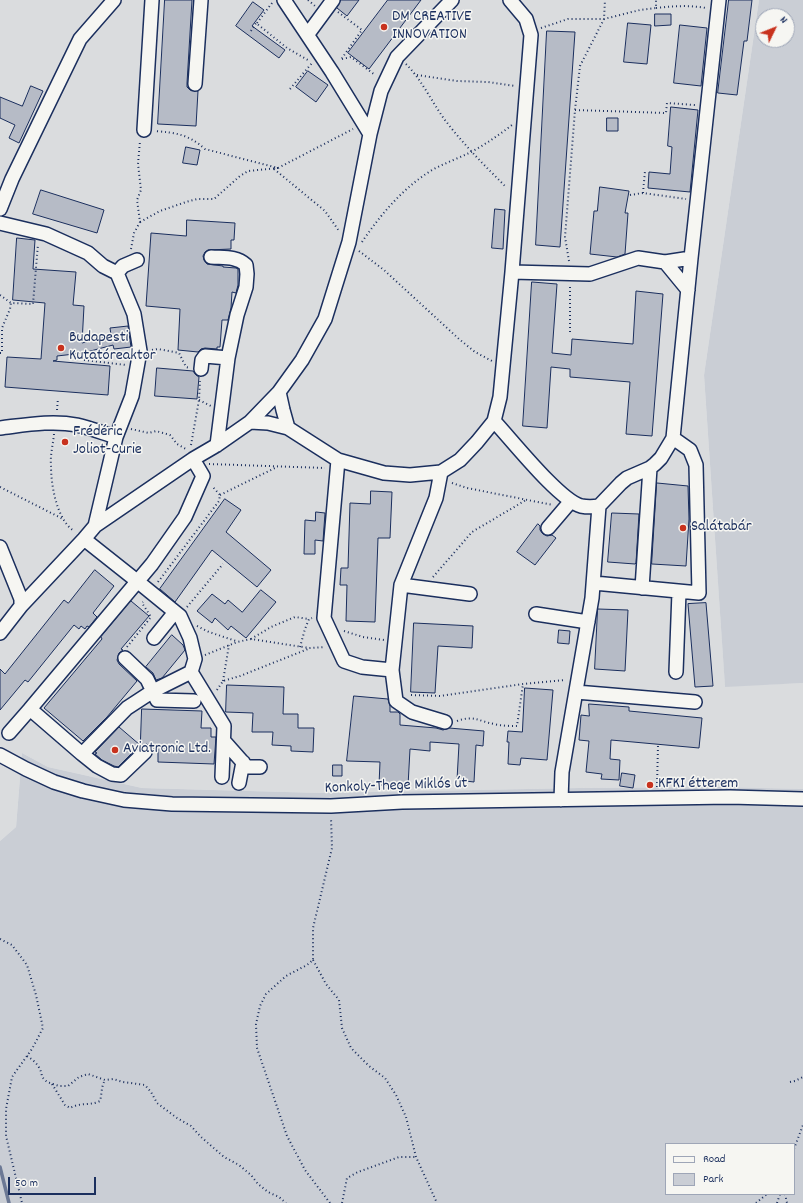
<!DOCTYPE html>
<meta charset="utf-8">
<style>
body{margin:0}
#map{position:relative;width:803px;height:1203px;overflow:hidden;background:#e9eae9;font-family:Dekko,sans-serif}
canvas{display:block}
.legend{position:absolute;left:665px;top:1143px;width:130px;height:52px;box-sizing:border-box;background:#f6f6f2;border:1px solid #9ea6b7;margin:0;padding:5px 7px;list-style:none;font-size:12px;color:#1b2f5e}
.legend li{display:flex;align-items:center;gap:8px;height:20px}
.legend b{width:20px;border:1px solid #9ea6b7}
.north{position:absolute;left:755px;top:8px;width:40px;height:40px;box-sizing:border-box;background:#f6f6f2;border:1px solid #9ea6b7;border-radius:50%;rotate:47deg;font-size:11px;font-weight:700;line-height:16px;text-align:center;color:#1b2f5e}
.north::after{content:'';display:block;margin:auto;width:14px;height:18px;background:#c8321e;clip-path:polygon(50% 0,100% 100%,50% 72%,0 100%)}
.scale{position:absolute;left:8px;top:1177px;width:88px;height:18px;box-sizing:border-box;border:2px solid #1b2f5e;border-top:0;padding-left:5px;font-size:12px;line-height:14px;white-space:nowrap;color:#1b2f5e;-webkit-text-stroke:3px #f6f6f2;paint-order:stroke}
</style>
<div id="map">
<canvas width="803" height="1203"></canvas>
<ul class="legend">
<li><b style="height:5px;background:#f6f6f2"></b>Road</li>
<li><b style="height:11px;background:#caced5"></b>Park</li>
</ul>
<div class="north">N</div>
<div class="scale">50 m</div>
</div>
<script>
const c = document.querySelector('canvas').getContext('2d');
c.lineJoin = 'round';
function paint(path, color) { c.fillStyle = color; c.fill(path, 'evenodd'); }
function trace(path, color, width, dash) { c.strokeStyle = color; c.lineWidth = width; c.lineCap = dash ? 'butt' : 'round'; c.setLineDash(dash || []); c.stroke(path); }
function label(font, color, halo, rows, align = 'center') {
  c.font = font + ' Dekko,sans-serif'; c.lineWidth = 3; c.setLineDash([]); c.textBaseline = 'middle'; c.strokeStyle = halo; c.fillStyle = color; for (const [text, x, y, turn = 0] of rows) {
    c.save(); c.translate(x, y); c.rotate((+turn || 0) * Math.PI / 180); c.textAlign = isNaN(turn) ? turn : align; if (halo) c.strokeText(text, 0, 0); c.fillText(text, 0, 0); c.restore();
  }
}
const built = new Path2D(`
 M0 0H759L704 375 725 686 803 683V789L719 787 579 788 321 793 142 788 48 767 22 753 16 827 0 841Z`);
const green = new Path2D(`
 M759 0H803V683L725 687 704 375ZM763 16H787V40H763Z
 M22 753 48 767 142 788 321 793 579 788 719 787 803 789V1203H0V841L16 827ZM666 1144H794V1194H666Z`);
const stream = new Path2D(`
 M0 1167 9 1203`);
const building = new Path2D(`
 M165 0H192L187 83V87L190 90 198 91 196 126 158 124Z
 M341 0H359L347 16 337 8Z
 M388 0H421L369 69 348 53Z
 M729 0H752L747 41H744L737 95 718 93Z
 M253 2 264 10 252 26 285 50 279 58 236 26Z
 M655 14H671V25L655 26Z
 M628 23 651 25 647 64 624 62Z
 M680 25 707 28 701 86 674 83Z
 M547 31 575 32 560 247 536 245Z
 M308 71 328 85 316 102 296 87Z
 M31 86 43 91 19 143 9 138 15 125 0 118V97L22 106Z
 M671 107 698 110 690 192 648 188 649 172 670 174 672 147 668 146Z
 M607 118H618V131H607Z
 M186 147 200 150 197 165 183 163Z
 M600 187 629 191 625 213H628L625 254 617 257 590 254 594 211H597Z
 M41 190 104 210 97 233 33 214Z
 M495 209 505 210 503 249 492 248Z
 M187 220 235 223 234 240H231V249L208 250 205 252 203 256 204 260 207 264 223 266V267L236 268 238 269V285L236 293 232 292 231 308 228 320H222L220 347H217V349L205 348 201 349 198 352 178 350 180 309 146 306 151 233 186 236Z
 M17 238 35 240 33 269 76 272 73 305 84 306 82 343 111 335 110 328 128 326 131 347 114 349 113 345 83 353 57 356V360L53 361 110 366 108 395 5 387 7 357 41 359 45 303 13 300Z
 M532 282 557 284 552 353 571 355 572 339 633 344 636 291 663 294 652 436 626 434 630 382 570 377V369L551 367 547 428 523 426Z
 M157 368 193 371 196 375 199 377 197 399 155 396Z
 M657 483 688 486 689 519 686 566 652 564Z
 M371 491 392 492 390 538H378L375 622 346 621 347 585H340L341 568H348L350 503 370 504Z
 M225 499 241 510 226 532 271 570 257 587 212 550 175 602 160 589Z
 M316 512 325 513 323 541 315 540V554H304L305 520 315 521Z
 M612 513 639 514 636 563 635 564 608 562Z
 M538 524 540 526V530L543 534 547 536 552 535 556 538 535 565 517 552Z
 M95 570 114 586 93 613 97 617 89 627 87 626 85 629 81 626 79 629 74 625 28 682 25 680 0 710V669L5 674 64 600 68 603Z
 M261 590 276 602 246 638 231 626 228 630 215 618 212 623 197 611 212 594 225 604 228 600 242 612Z
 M131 601 149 616 121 649 123 650 119 653 117 660 119 664 137 681 107 717 83 741 44 708 102 639 101 637Z
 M706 603 713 686 695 687 688 604Z
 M598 609 628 610 625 671 595 669Z
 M414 623 473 626 472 648 438 646 435 693 411 692Z
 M559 630 570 631 569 644 558 643Z
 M172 635 183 645 185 650 162 678 156 680 153 673 146 667Z
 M227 685 284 687 283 714H298V728H314L313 752 291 751V746L272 745 273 732H252L253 713 226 712Z
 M525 688 553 690 547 760 521 758 520 765 508 764 509 742H507L508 731 522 732Z
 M354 696 388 699 390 706V712H398L400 714V725L436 728 443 730 449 728 484 731 483 746 476 745 474 782 457 780 459 744 430 742V751L410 749 408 786 379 785 380 762 347 761Z
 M589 704 629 707V711L702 718 699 748 611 740 610 759 620 760 619 780 601 779 602 774 586 772 589 741 579 740 581 715 589 716Z
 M142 709 202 711 201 728H211V737H216L214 764 158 762V749H152L147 744 139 746 118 767 114 766 102 760 95 754 97 753 95 752 119 727 140 745Z
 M333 765H342V776H333Z
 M622 773 635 775 633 788 620 786Z`);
const path = new Path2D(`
 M308 0 315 6
 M656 8C673 6 689 5 706 8
 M338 12 362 30 340 61
 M257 23 272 3
 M541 28 568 19H604L640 10 656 8V0
 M251 31 256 23 287 48 308 60
 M342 59 351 57 375 75
 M406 64C423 81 433 105 448 124 466 147 486 167 506 187
 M417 75 457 81 488 82 515 86
 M290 89 312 63
 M575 110 666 113 667 103 695 105
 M278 168 353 129
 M274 169 325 211 339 231
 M643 193 645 171
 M630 195 643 193 686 199
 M140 222 160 211 186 202 197 199H214L240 176 248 171 278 168 205 149C188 134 176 133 155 131
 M362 242C381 214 403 188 432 170 445 163 459 158 471 152 486 144 499 135 512 125
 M131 249 134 233 140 222 137 200 141 190 138 164 140 141
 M359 251 384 270 459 339 475 352 492 361
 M569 261 565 237 575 110 580 66 604 19 605 0
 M0 295 11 303 33 304 38 244
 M570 332V285
 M152 350 158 349 179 353 186 367 190 368
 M0 353H2V328L10 309 11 303
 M84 360 126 365
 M199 400 211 406
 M57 410 58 398
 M131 429 149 433 156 431 170 435 177 444 186 449
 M54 434C53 445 50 455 51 466 51 486 57 520 74 531
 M191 445 199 400 200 381
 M209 464 325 468
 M452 483 467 488 553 505
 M0 487 63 519
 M220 495 277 467
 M433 577 472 532 526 500
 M158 582 219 501 220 495 212 486
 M187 607 223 564
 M197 626 209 632 236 641
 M344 631 363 637 384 640
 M251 639 271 627 295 617 309 619
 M127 647 151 617 142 603 143 602
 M300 647 305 629 309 619 312 618
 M205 655 237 642 251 639 309 648 325 647
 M223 681 229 645
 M217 690 223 681 240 676 308 649
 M411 695 440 696 523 684 565 680
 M457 721C474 715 478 721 494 724 502 726 510 726 517 726L523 684
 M657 787 658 745
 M0 939 12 945 27 965 36 995 43 1028 32 1049 12 1077 6 1109V1136L22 1203
 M313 960 326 984 339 1000 342 1028 351 1048 369 1066 385 1078 396 1095 406 1117 416 1157 437 1203
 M27 1056C35 1061 41 1067 42 1077L47 1082 59 1086H68L79 1077 88 1074 105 1080 113 1079 123 1082 145 1085 151 1092 157 1103 177 1118 191 1126 201 1137 224 1157 239 1165 251 1175 258 1184 268 1192 279 1197 286 1203
 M790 1082 795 1081 803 1077
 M52 1084 65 1105 70 1108C81 1102 90 1106 100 1101 102 1094 101 1087 105 1080
 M794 1149 803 1125
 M785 1194 787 1203
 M330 1203 305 1170 287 1136 257 1048 256 1024 260 1006 266 994 286 976 307 965 313 960V928L332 848 331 818
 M342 1203 347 1178 358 1172 399 1157H416
 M756 1203 767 1194
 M777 1203 780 1194`);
const minor = new Path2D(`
 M284 0 332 72 370 134
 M308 34 333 0
 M195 84 201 0
 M144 130 152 0
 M0 209 12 179 80 39 114 0
 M0 223 46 234 88 253 103 266 117 273 134 314 140 351 132 396 116 437 95 526
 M211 257C224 258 236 256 246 265L247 274 246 287 237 315 228 358 217 445
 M665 262 688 290
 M512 272 590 274 638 258 665 262 691 258
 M117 273 123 266 137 260
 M201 369 202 360 205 356 228 358
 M494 421C511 439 559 500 581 506 587 507 593 507 599 506L621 483 627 478 650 468 655 464 661 458 673 438 691 258 719 0
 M250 422 268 423 288 428 338 460 384 473 410 475 441 472 460 460 477 442 494 421 500 397 512 272 531 35 526 19 510 0
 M0 428C25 425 52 420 77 425 90 428 103 433 116 437
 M288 428 283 410 279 392 302 360 325 319 349 242 370 134 381 91 397 57 452 0
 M338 460 324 618 344 661 362 667 392 670
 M441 472 436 498 401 585 392 670 396 701 412 712 445 722
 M548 528 571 501
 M84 539 137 581 180 616 190 638 195 659 191 672 224 726 222 777
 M0 547 21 599V606
 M594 583 699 593 696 465 690 450 673 438
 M401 585 470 594
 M642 588 650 468
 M536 614 588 622
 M0 633 21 606 84 539 95 526 193 459 217 445 250 422 279 392
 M154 638 175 612
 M125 658 147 679 157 700 194 701
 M676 672 679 592
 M576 692 695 702
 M9 733 30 709
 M224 741 247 767H260
 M145 752 121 775 112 774 97 766 82 754 30 709 152 564 185 517 203 476 193 459
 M82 754 127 708 153 691 191 672
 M0 755 26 769 54 782 83 791 124 800 172 804 331 806 402 802 730 797 803 799
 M239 783 243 762
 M561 800 562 772 592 598 599 506`);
const markers = [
 [384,27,4,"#c8321e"],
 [61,348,4,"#c8321e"],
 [65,442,4,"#c8321e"],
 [683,528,4,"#c8321e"],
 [115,750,4,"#c8321e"],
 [650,785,4,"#c8321e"]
];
const poiNames = [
 ["DM CREATIVE",392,18],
 ["INNOVATION",392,36],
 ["Budapesti",69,339],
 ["Kutatóreaktor",69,357],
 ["Frédéric",73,433],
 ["Joliot-Curie",73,451],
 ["Salátabár",691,528],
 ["Aviatronic Ltd.",123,750],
 ["KFKI étterem",658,785]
];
const streetNames = [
 ["Konkoly-Thege Miklós út",396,787,-2]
];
paint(built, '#dadcde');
paint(green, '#caced5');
trace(stream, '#6c7995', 3.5);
paint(building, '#b6bbc6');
trace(building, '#1b2f5e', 1);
trace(minor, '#1b2f5e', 16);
trace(path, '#1b2f5e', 2, [1, 3]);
trace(minor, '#f6f6f2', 13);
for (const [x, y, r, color] of markers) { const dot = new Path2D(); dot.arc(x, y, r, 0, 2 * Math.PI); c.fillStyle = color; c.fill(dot); trace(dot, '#f6f6f2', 1.5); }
label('16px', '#1b2f5e', '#f6f6f2', poiNames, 'left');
label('16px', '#1b2f5e', '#f6f6f2', streetNames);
</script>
